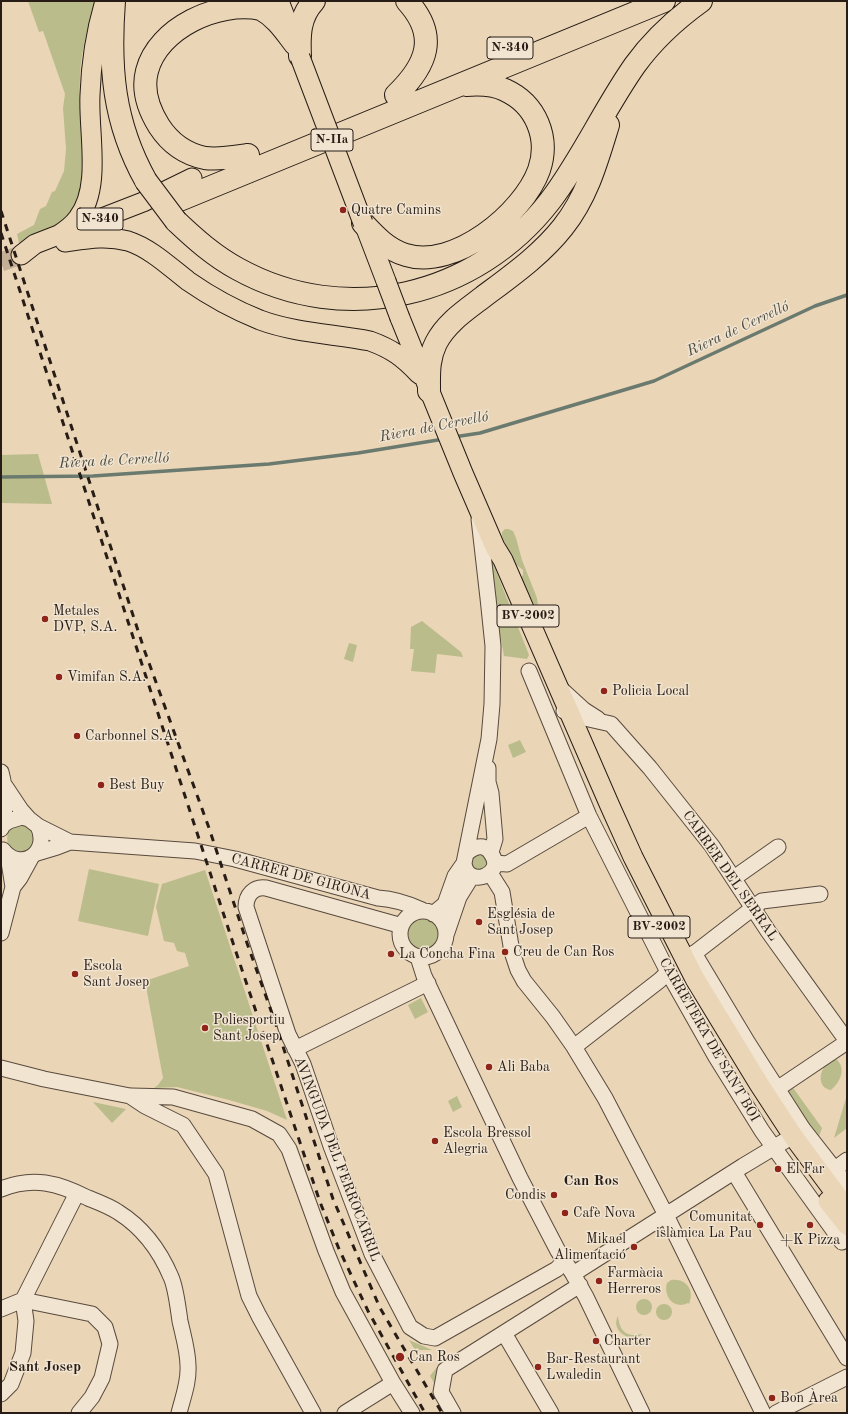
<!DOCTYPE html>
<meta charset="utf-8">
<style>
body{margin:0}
#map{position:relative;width:848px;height:1414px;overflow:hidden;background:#ead5b6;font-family:"Old Standard TT",serif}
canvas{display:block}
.frame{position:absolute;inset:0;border:2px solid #271c16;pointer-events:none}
</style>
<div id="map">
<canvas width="848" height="1414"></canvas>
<div class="frame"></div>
</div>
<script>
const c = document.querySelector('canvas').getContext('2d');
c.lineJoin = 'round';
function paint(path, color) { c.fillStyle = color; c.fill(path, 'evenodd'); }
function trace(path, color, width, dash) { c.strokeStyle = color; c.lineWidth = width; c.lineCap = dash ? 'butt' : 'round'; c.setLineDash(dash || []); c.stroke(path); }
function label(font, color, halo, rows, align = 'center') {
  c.font = font + ' "Old Standard TT",serif'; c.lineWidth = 3; c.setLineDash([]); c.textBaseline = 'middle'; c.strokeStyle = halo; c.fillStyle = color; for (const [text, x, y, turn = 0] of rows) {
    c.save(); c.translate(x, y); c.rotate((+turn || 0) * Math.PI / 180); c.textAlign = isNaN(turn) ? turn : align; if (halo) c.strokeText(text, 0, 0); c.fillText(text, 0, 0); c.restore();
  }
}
const green = new Path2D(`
 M28 1H95C89 25 81 50 80 75 79 94 80 112 81 130 82 160 86 193 67 218 59 229 32 238 19 243L17 234 34 225 40 209 46 206 52 192 55 191 64 171 66 149 63 108 65 94 43 31 39 32Z
 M38 454 52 504 1 503V455Z
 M505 529H508L513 531 516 538 522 560 537 598 538 605 536 606 534 604 521 578 523 575V570L514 563 502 536V532Z
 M482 535 529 655 527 659 504 656Z
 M422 621 461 652 463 657 437 654 435 673 411 671 414 649H410L411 627Z
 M349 643 357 645 353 662 344 659Z
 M520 740 526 752 513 758 508 745Z
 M24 824 33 830 35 843C32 846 29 851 25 852 10 857 2 838 11 828Z
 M480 853 487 857V865L482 871 471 868V857Z
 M89 869 159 884 148 936 78 921Z
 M205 870 287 1120 267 1111 229 1100 177 1087 154 1088 158 1085 163 1078 145 981 189 966 185 953 177 951 174 943 164 941 156 907 162 884Z
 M408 934a15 15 0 1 1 30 0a15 15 0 1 1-30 0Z
 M421 998 428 1012 415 1019 408 1005Z
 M836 1059C847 1068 840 1083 831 1090 817 1088 819 1071 827 1064 830 1061 833 1060 836 1059Z
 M791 1085 822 1128 818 1139 787 1091Z
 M847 1095V1128L834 1138Z
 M457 1096 462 1107 453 1112 448 1101Z
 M93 1102 126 1109 112 1123Z
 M671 1280C686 1278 695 1290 689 1304L688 1303C674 1310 663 1296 667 1283Z
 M636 1307a8 8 0 1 1 16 0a8 8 0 1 1-16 0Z
 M656 1312a8 8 0 1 1 16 0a8 8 0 1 1-16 0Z
 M618 1316C619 1325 622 1335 634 1335 637 1335 641 1334 643 1334 631 1344 610 1331 618 1316Z
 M409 1340 432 1350H415Z
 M440 1363 437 1388 430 1376Z`);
const stream = new Path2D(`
 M454 437 480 433 654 381 815 306 847 295
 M1 477 93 476 269 464 358 453 444 439`);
const majorTunnel = new Path2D(`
 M1 262 21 255`);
const minor = new Path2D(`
 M529 671 589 816 668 972 716 1057 762 1131 842 1242
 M561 689 584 710 598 719
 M564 711 571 715 611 724 650 768 712 846 768 931 847 1041
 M488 768V782L491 793 495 839 491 852
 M1 772C6 790 6 806 3 825
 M5 786 21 810 29 819
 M1 829 3 825 9 821 22 817 29 819 38 826 70 842 195 851 235 859 378 898C393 899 407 903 422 910
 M3 850C19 872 51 854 38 826
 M37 853 57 847 70 842
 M466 854C471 849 476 846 483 847 487 848 490 851 492 855 505 875 467 889 464 863L489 739 492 704 493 646 488 598 479 519
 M495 863 507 864 589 816
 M490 873 502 892 512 952 518 970 524 981 553 1017 574 1047 605 1098 666 1215 763 1413
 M734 878 778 847
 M13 887 20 878 31 858
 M400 934a23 23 0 1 1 46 0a23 23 0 1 1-46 0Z
 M433 914 445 904 455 876 464 863
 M395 924 266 888C254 886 246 895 246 907L288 1034 303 1064 331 1146 372 1254 410 1327 424 1336 435 1338 557 1269 564 1261
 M1 933 13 887 9 862 6 854
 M446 935 459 897 472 876
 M694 953 748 1043 803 1129 847 1185
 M418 957 424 976 520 1178 558 1251 573 1274 586 1297 642 1413
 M687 959 762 901 820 894
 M574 1047 660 980 668 972
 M295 1049 428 983
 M1 1068 44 1079 130 1096 145 1106 183 1125 216 1174 249 1296 259 1316 313 1413
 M777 1089 847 1042
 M131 1096 173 1097 252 1119 279 1134 289 1149 326 1251 343 1292 393 1383 412 1413
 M835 1169 847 1160
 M734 1172 847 1358
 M1 1189C33 1176 58 1183 88 1198 98 1202 109 1206 118 1212 142 1227 160 1251 171 1277 176 1288 178 1308 180 1321 183 1335 188 1351 188 1366 189 1382 183 1397 179 1413
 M573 1274 743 1166 793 1136
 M23 1300 92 1314 105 1327 110 1344 102 1378 92 1397 79 1413
 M1 1309 23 1300
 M504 1333 551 1413
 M1 1394 11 1384 23 1353 26 1321 23 1300 77 1193
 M345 1413 393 1383
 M453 1413 441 1392 445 1370 580 1285
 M776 1413 847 1377`);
const major = new Path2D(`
 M279 1 292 35
 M365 226 386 281
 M57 236C65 231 73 225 78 218 102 187 88 132 90 95 91 63 96 31 105 1
 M65 242C86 239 106 235 128 241 150 248 170 267 188 281 211 297 235 310 260 320 295 333 334 334 370 341 392 349 403 357 419 374
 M21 255 35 244 143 202 192 178
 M400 318 463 473 495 547 503 560 610 806 633 857 695 979 759 1084 793 1136 847 1209
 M828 1201 847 1225`);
const highway = new Path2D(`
 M114 1C109 67 113 122 146 181
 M300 56C299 36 299 17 314 1
 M396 95C427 65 439 36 407 1
 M248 155C234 157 219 160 205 158 185 154 170 143 159 126 149 110 142 90 147 71 158 28 218 0 261 9 276 17 285 31 295 44
 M177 201 664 1
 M176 221C195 239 214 256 238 269 345 328 476 297 550 201 582 159 604 109 635 65 653 40 676 19 701 1
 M363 223C375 236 388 250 406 255 454 270 523 214 539 170 550 138 536 104 505 90 493 84 479 84 466 85
 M429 391C429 374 428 359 436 343 446 323 466 310 483 297 511 276 541 255 563 227 587 197 597 161 608 125`);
const rail = new Path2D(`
 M1 211 145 652 209 828 247 943 274 1019 333 1199 380 1308 442 1413
 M1 233 235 949 320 1202 339 1249 368 1311 425 1413`);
const majorBridge = new Path2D(`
 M300 57 363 223
 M386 281 400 318`);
const highwayBridge = new Path2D(`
 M146 181 176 221`);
const markers = [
 [343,210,4,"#8f2418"],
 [45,619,4,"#8f2418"],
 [59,677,4,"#8f2418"],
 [604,691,4,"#8f2418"],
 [77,736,4,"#8f2418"],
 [101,785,4,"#8f2418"],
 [479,922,4,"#8f2418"],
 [505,952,4,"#8f2418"],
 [391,954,4,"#8f2418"],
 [75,974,4,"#8f2418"],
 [205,1028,4,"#8f2418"],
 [489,1067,4,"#8f2418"],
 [435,1141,4,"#8f2418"],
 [778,1169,4,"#8f2418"],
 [554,1195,4,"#8f2418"],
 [565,1213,4,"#8f2418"],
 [760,1225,4,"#8f2418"],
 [810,1225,4,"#8f2418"],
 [634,1247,4,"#8f2418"],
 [599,1281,4,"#8f2418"],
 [596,1341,4,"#8f2418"],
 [400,1357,5,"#8f2418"],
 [538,1367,4,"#8f2418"],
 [772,1398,4,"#8f2418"]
];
const shields = [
 [510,48,46],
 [332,140,42],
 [100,219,46],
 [528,616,62],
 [659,927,62]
];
const shieldNames = [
 ["N-340",510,48],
 ["N-IIa",332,140],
 ["N-340",100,219],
 ["BV-2002",528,616],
 ["BV-2002",659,927]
];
const poiNames = [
 ["Quatre Camins",351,210],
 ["Metales",53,611],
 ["DVP, S.A.",53,627],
 ["Vimifan S.A.",67,677],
 ["Policia Local",612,691],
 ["Carbonnel S.A.",85,736],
 ["Best Buy",109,785],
 ["Església de",487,914],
 ["Sant Josep",487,930],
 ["Creu de Can Ros",513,952],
 ["La Concha Fina",399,954],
 ["Escola",83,966],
 ["Sant Josep",83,982],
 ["Poliesportiu",213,1020],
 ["Sant Josep",213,1036],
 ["Ali Baba",497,1067],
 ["Escola Bressol",443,1133],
 ["Alegria",443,1149],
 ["El Far",786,1169],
 ["Condis",546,1195,"right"],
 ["Cafè Nova",573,1213],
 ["Comunitat",752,1217,"right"],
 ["islàmica La Pau",752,1233,"right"],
 ["Mikael",626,1239,"right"],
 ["Alimentació",626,1255,"right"],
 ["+K Pizza",810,1240,"center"],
 ["Farmàcia",607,1273],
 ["Herreros",607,1289],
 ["Charter",604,1341],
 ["Can Ros",409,1357],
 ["Bar-Restaurant",546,1359],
 ["Lwaledin",546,1375],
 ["Bon Àrea",780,1398]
];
const streetNames = [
 ["CARRER DEL SERRAL",730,876,55],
 ["CARRER DE GIRONA",301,877,15],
 ["CARRETERA DE SANT BOI",709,1040,60],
 ["AVINGUDA DEL FERROCARRIL",337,1159,69]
];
const waterNames = [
 ["Riera de Cervelló",738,329,-25],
 ["Riera de Cervelló",434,427,-11],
 ["Riera de Cervelló",114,461,-3]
];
const neighbourhoodNames = [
 ["Can Ros",591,1181],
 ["Sant Josep",45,1367]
];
paint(green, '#bbbc8b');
trace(stream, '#6b7a6f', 3.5);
trace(majorTunnel, '#c3b096', 19, [19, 10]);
trace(minor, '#584a3e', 17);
trace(major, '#271c16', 21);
trace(highway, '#271c16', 24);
trace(minor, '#f1e4d0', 15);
trace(major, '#ead5b6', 19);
trace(highway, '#ead5b6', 22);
trace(rail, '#271c16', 3, [7, 7]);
trace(majorBridge, '#271c16', 21, []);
trace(highwayBridge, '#271c16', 24, []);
trace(majorBridge, '#ead5b6', 19);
trace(highwayBridge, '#ead5b6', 22);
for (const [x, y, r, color] of markers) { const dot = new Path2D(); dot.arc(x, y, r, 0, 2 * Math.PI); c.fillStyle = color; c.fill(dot); trace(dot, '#f1e4d0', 1.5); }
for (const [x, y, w] of shields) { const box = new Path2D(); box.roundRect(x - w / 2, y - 11, w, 22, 3); c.fillStyle = '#f1e4d0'; c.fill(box); trace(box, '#271c16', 1); }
label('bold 13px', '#271c16', null, shieldNames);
label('14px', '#271c16', '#f1e4d0', poiNames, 'left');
label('14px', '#271c16', '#f1e4d0', streetNames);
label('italic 15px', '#494b42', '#f1e4d0', waterNames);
label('bold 15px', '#271c16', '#f1e4d0', neighbourhoodNames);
</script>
